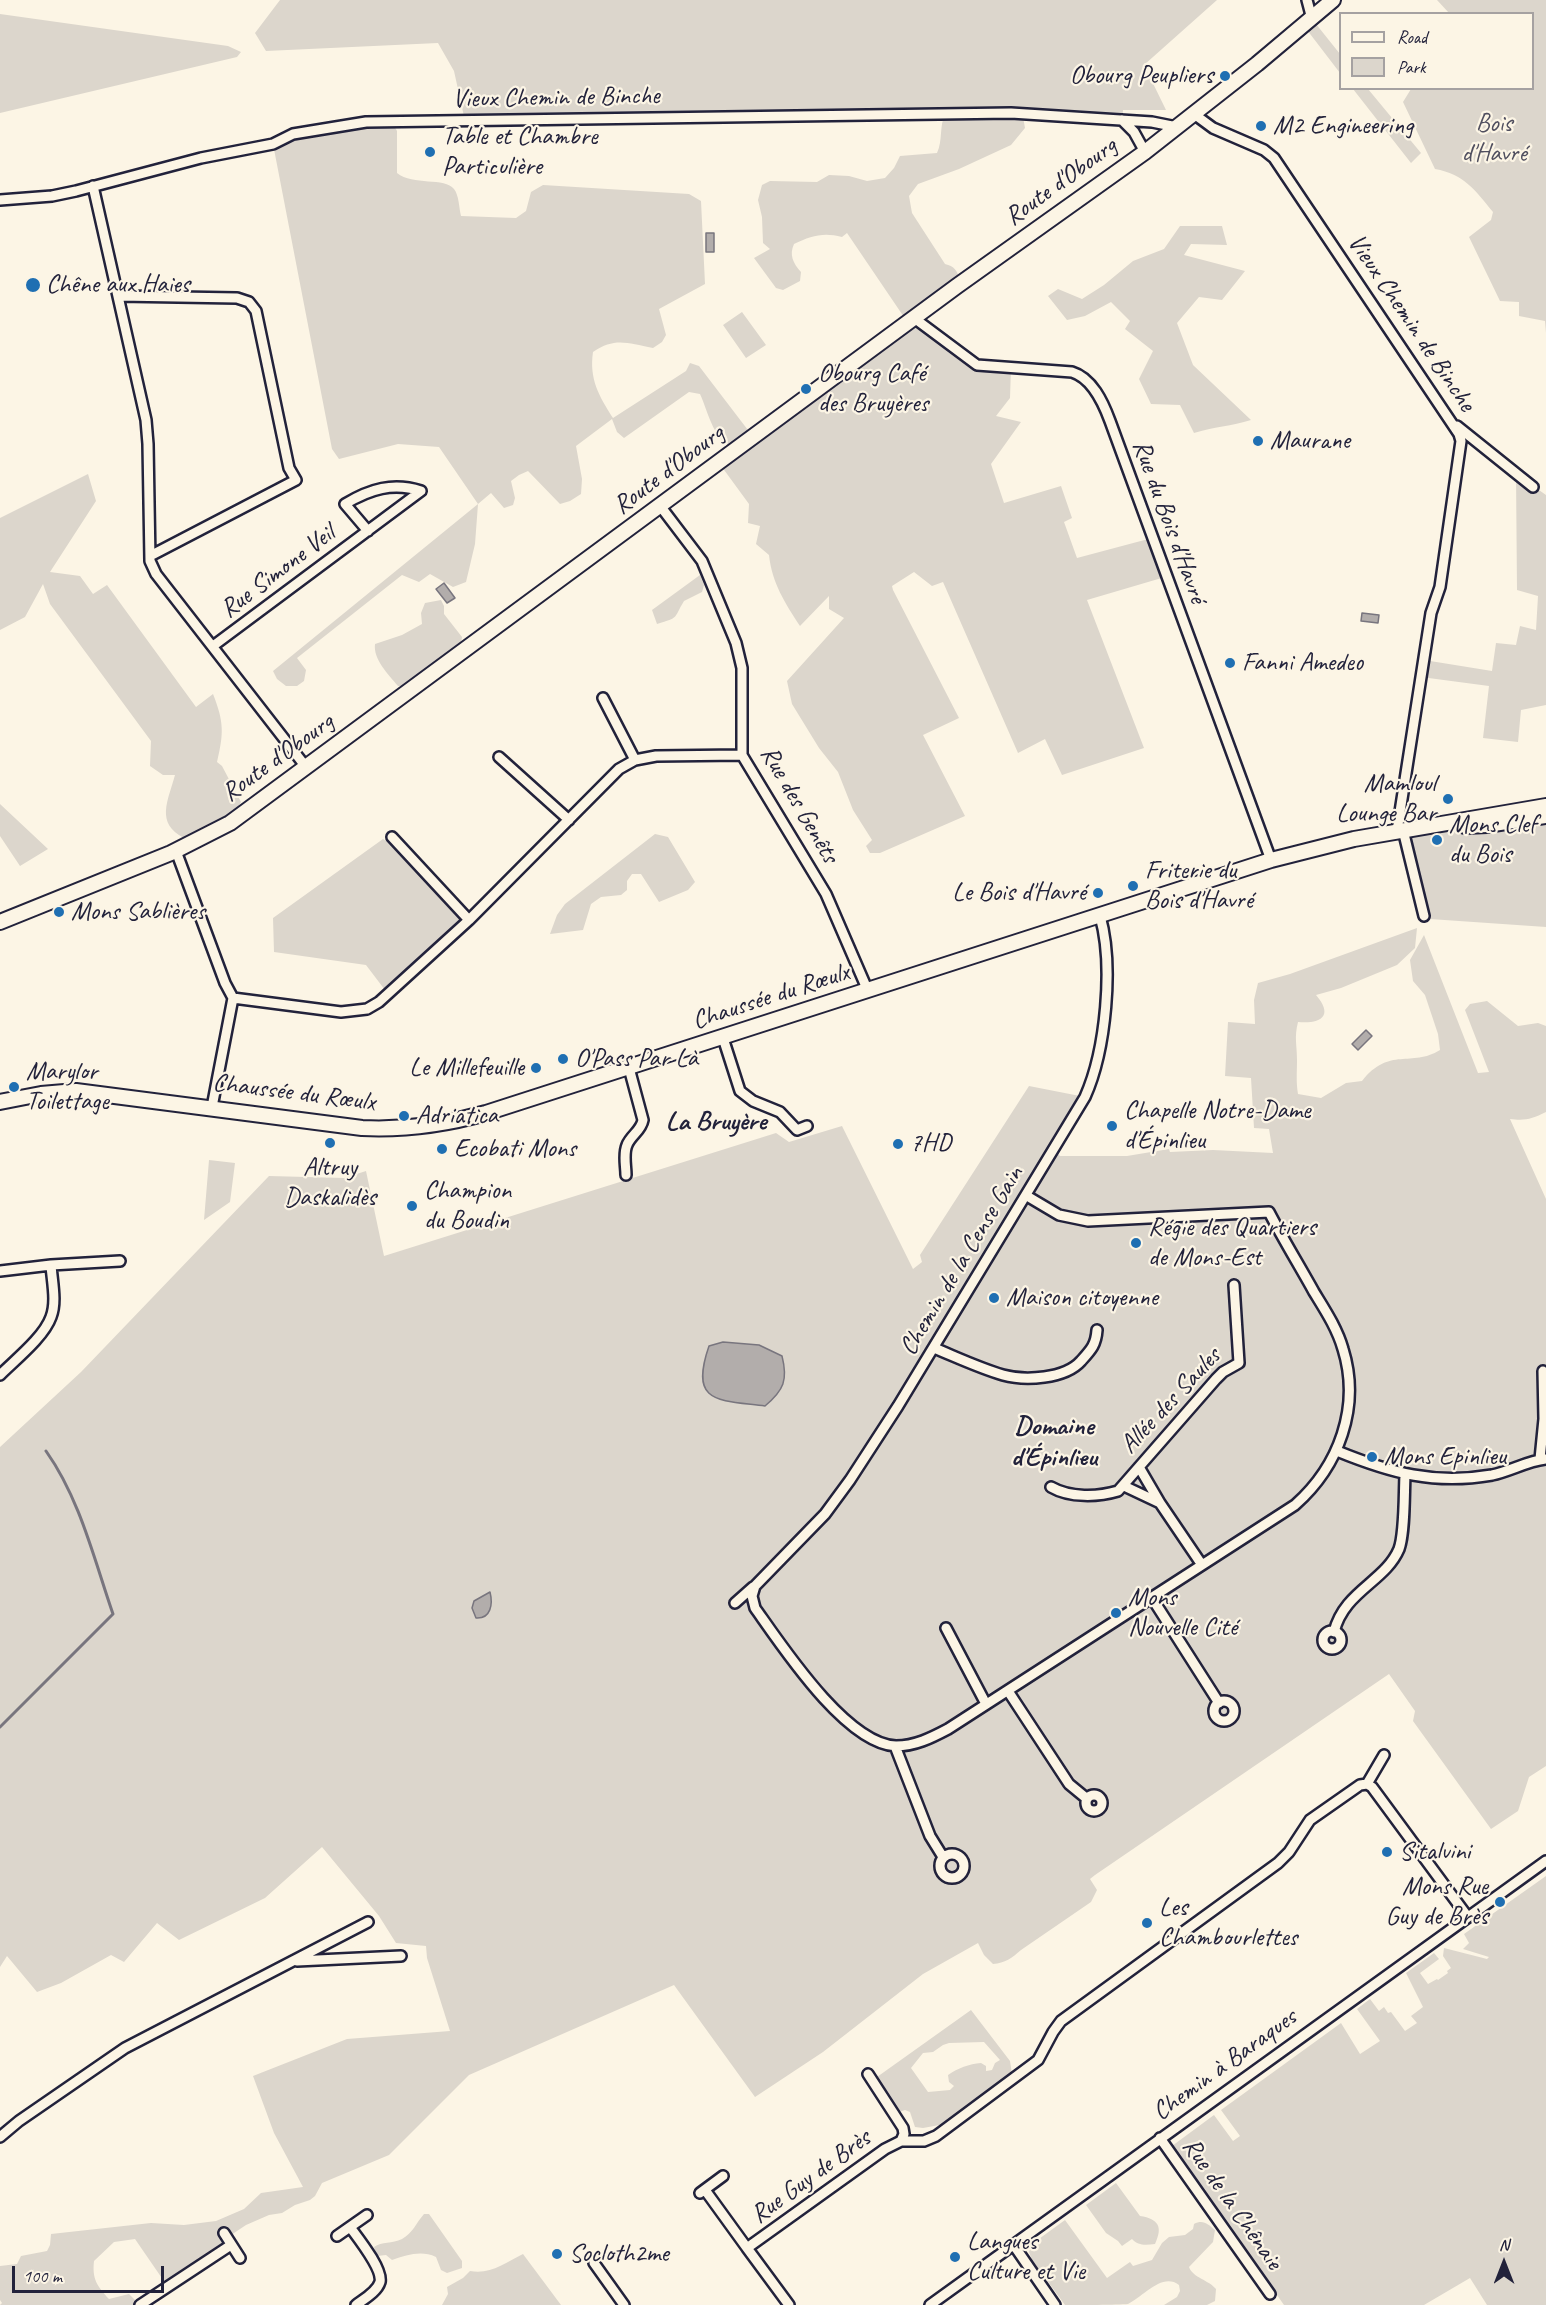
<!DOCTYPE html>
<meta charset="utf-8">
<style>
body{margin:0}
#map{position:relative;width:1546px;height:2305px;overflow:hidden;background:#fcf5e5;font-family:Caveat,sans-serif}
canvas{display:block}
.legend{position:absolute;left:1339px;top:12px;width:195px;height:78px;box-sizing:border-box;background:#fcf5e5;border:2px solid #a5a1a1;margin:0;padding:8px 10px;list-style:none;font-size:18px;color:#22223b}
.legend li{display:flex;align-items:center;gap:12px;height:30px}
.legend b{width:30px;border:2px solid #a5a1a1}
.north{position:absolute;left:1474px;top:2233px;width:60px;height:60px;-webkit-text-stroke:4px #fcf5e5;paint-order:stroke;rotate:0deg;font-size:16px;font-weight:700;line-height:24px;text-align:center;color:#22223b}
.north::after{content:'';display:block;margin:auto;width:21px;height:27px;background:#22223b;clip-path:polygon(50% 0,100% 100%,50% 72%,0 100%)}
.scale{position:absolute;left:12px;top:2266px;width:152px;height:27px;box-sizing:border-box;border:3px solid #22223b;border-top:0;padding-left:8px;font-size:18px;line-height:21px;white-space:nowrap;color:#22223b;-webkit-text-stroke:4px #fcf5e5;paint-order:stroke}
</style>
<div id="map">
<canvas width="1546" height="2305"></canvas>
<ul class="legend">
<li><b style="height:8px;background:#fcf5e5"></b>Road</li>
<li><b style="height:16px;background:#dcd6cc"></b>Park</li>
</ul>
<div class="north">N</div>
<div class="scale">100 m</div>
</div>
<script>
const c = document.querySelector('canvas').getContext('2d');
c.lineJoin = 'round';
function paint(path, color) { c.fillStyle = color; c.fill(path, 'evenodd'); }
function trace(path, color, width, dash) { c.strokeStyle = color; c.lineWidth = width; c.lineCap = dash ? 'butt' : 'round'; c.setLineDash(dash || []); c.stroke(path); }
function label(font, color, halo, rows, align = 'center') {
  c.font = font + ' Caveat,sans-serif'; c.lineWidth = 4.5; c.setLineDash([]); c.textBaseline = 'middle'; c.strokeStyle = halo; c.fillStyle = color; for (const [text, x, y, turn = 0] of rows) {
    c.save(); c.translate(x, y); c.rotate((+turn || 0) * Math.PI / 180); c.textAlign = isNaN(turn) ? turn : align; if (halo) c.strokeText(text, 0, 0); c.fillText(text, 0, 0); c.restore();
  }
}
const green = new Path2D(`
 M280 0H1217L1144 65 1166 110H1123L1122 120 1023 117 1025 128 1011 145 959 169 918 184 909 196 912 213 945 264C954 266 958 271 960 281L914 318 977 365 1011 367 1010 398 996 416 1021 422 991 464 1004 503 1061 486 1072 518 1064 522 1077 558 1152 538 1165 577 1087 600 1144 748 1062 775 1045 739 1018 753 943 582 932 586 914 572 892 586 893 590 959 718 923 735 965 816 880 853H870L866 846 872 840 853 810 838 772 819 748 792 704 787 681 844 618 829 609V596L800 626C785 603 772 583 769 555L756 544 760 526 748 523 749 504 719 463 737 450C714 443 709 414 700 394L689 392 624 438 617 432 612 419 576 446 582 479 581 494 570 501 560 504 528 471 519 475 511 481 515 498 513 505 504 508 491 493 478 504 475 544 466 582 453 587 430 574 419 582 402 575 297 658 306 670 304 681 297 686H286L277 679 273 671 478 504 439 447 398 444 339 459 332 449 273 144 293 134 392 122 397 131V173C413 186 445 177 454 189 459 195 459 208 461 216L516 218 526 211 531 192 543 185 689 194 701 201 705 284 659 309 666 335 662 342 653 348C627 343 615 337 593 352 589 379 599 396 613 418L686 371 690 363 699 366 754 438 908 323 847 233 842 237C823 232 811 236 794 244 789 255 793 263 801 272L800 281 783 290 776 288 754 258 770 249 763 243 762 217 758 200 762 185 770 181 817 182 829 175 849 176 867 181 885 178 894 168 900 156 937 153C943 140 939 127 945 114L465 121 454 71 438 43 266 51 255 33Z
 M1437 0H1546V333L1545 321 1519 316V302L1500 301 1469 237 1491 220 1493 212C1475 190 1464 174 1435 169L1403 102 1411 89 1532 88V14L1449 13Z
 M0 14 228 46 241 52 237 57 0 113Z
 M1312 19 1340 54V73L1304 26Z
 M1353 89H1368L1421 153 1411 163Z
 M1180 226H1222L1227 245 1191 244 1184 255 1245 271 1222 300 1199 297 1177 323 1193 365 1251 420C1232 426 1213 427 1194 433L1180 405 1151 404 1139 379 1153 351 1125 329 1130 321 1111 302 1085 316 1067 320 1048 296 1058 289 1082 299 1104 285 1133 261 1164 249Z
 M742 312 766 345 746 358 723 325Z
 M88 474 96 501 50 572 80 576 93 594 107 585 196 707 213 694C224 722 224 733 217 762L222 766 241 802C231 822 204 830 184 838 155 823 168 801 175 775H163L150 766 151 741 50 604 43 584 25 617 0 630V518Z
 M1516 474 1546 495V705L1521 710 1518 742 1483 738 1489 686 1421 677 1424 660 1492 671 1496 643 1516 645 1520 626 1536 630 1538 596 1517 590Z
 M700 575 704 585 702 592 684 601C673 619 680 617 657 624L652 610Z
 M441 600 444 606V614L462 637 461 644 407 686H398C388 674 373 659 375 644L402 635 422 624 421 613 425 603Z
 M0 804 48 849 20 866 0 836Z
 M1546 816V927L1430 919 1424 916 1403 830Z
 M655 834 668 837 695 882 688 890 659 902 641 874H632L627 881V890L621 895 601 897 591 904 583 930 550 934 557 915 565 904Z
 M392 837 469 920 388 994 366 965 274 952 273 918 383 839 386 841Z
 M1417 928 1415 948 1397 965 1341 988 1316 995C1334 1016 1321 1024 1298 1022 1294 1038 1297 1044 1297 1060 1297 1072 1296 1082 1298 1094L1321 1098 1346 1083 1362 1081C1390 1046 1411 1068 1440 1050L1438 1034 1425 995 1413 981 1410 960 1424 935 1478 1073 1489 1072 1465 1010 1470 1004 1487 1001 1518 1026 1538 1023 1546 1026V1112C1532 1119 1525 1121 1510 1119L1546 1199V1766L1529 1777 1518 1811 1491 1829 1413 1721 1415 1711 1389 1674 1095 1875 1090 1879 1097 1890 1091 1902 1021 1950C1012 1958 1005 1963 993 1964L984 1955 978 1943 923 1974 823 2052 755 2097 674 1985 469 2075 389 2155 322 2183 315 2196 310 2200 295 2205 282 2213 269 2215 246 2225 231 2235V2245L168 2287 135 2239 114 2242 94 2261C92 2279 97 2286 109 2299L129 2294 140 2305H0L2 2303 0 2300V2266L17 2264 21 2256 47 2251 50 2245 51 2234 151 2223 184 2225 216 2221 244 2209 261 2193 303 2187 274 2133 253 2076 347 2039 450 2031 427 1958 426 1946 396 1943 379 1916 322 1847 265 1898 179 1940 157 1923 124 1962 111 1955 61 1983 37 1992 7 1956 0 1967V1447L81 1372 269 1176 344 1178 366 1171 384 1256 776 1133 789 1142 842 1126 913 1269 922 1262 920 1255 1029 1086 1085 1097 1054 1150 1060 1156H1127L1169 1149 1170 1152 1213 1150 1273 1153 1269 1129 1254 1128 1251 1078 1225 1076 1228 1022 1255 1024 1254 1000 1258 983 1290 974Z
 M209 1160 235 1163 230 1202 204 1220Z
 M1546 1876V2305H1487L1470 2278 1424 2305H1284L1172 2146 1214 2115 1233 2141 1240 2136 1221 2110 1341 2023 1360 2054 1380 2041 1357 2009 1370 1999 1379 2011 1384 2007 1388 2013 1391 2012 1405 2031 1417 2023 1411 2016 1423 2007 1406 1973 1434 1953 1439 1959 1420 1973 1428 1984 1437 1979 1438 1980 1448 1973 1447 1971 1451 1968 1443 1956 1444 1948 1487 1959 1489 1957 1463 1949 1469 1943 1464 1934Z
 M971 2010 1010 2061 1012 2074 945 2124 923 2128 915 2127 910 2112 905 2110 896 2113 876 2082 877 2077ZM984 2042 1000 2060 995 2063 992 2070 986 2071V2066L981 2063C969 2064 958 2068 948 2075L949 2082 954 2086 950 2090 928 2092 911 2068 923 2053 933 2052 943 2045 949 2043Z
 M1116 2183 1140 2216C1159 2219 1163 2227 1155 2244 1146 2245 1138 2246 1132 2239L1122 2246 1118 2241 1106 2233 1086 2205Z
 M424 2214H429L462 2261V2268L447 2273 441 2270 436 2257C421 2250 407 2255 392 2260L386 2255 377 2256 374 2247C382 2241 392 2244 402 2239 413 2233 416 2223 424 2214Z
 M1065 2220 1107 2278 1130 2262 1133 2266 1152 2260 1162 2243 1169 2237 1185 2235 1193 2229 1194 2224C1203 2219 1208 2224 1215 2230L1213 2242 1189 2267C1193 2278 1209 2280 1216 2289L1215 2301 1207 2305H1164L1177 2297 1180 2291 1179 2285C1162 2272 1143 2297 1128 2304 1118 2305 1078 2305 1065 2305L1032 2260 1029 2252 1032 2244Z
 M523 2254 561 2305H442L448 2294 447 2287 463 2278 470 2271C490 2275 505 2263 523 2254Z`);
const water = new Path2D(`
 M706 233H714V252H706Z
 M444 583 455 598 447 603 436 589Z
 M1362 613 1379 615 1378 623 1361 621Z
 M1366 1030 1372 1036 1358 1050 1352 1044Z
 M723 1342 759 1345 782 1356C788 1380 784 1390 765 1406 718 1400 689 1404 709 1346Z
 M490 1592C493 1604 491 1619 476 1618L472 1608 474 1601Z`);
const stream = new Path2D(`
 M0 1727 113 1614C94 1559 80 1499 46 1451`);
const minor = new Path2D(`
 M1307 0 1312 19
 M1194 114 1213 128 1264 150 1274 158 1459 434 1461 441 1440 587 1431 613 1397 831
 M1122 120 1134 132 1145 152
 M93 186 146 420 148 444 150 561 156 574 306 767
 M0 200 52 196 76 191 201 158 273 144 293 134 366 122 1011 113 1152 122 1177 127
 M119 296 237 298 249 302 256 311 289 468 296 480 150 556
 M914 318 977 365 1072 372C1092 378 1103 402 1110 421L1271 860
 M1457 426 1533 487
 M661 507 702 561 736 643 742 668V755L826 894 868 991
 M213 646 421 491C393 482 370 489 345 504L368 531
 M603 698 635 760
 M499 757 569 820
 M1403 830 1424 916
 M392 837 469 920
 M176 851 225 983 233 998 212 1107
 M233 998 341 1012 367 1009 379 1002 469 920 619 769 635 760 656 756 742 755
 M723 1038 740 1091 753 1101 780 1112 797 1130 807 1126
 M626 1175C626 1166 623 1154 627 1145 631 1135 641 1131 643 1120L629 1068
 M1027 1196 1059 1215 1088 1221 1269 1212C1283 1239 1299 1265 1314 1292 1325 1310 1337 1328 1343 1349 1361 1407 1339 1466 1295 1505L948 1729C931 1738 915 1746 896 1746 846 1744 782 1646 755 1608L752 1596 755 1586 825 1514 850 1480 898 1406 1085 1097C1106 1050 1114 965 1100 916
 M0 1271 51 1265
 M934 1348C956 1357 979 1368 1003 1375 1025 1381 1065 1379 1081 1361 1091 1350 1096 1345 1097 1330
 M0 1375C15 1360 44 1337 51 1317 57 1302 52 1281 51 1265L120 1261
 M1337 1451C1391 1473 1434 1485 1492 1475 1511 1471 1527 1461 1546 1459
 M1540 1459 1544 1419 1543 1371
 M1139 1467 1160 1503 1202 1565
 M1124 1486 1160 1503
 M1051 1487C1070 1498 1098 1497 1118 1491L1216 1379 1223 1372 1239 1363 1234 1285
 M1152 1598 1219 1703
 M735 1603 753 1587
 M946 1628 986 1704
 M1323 1640a9 9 0 1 1 18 0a9 9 0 1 1-18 0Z
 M1334 1632C1344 1591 1385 1582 1399 1549 1405 1533 1404 1494 1405 1475
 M1008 1691 1069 1784 1086 1798
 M1214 1711a10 10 0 1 1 20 0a10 10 0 1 1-20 0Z
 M895 1746 930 1836 943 1857
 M1367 1784 1384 1755
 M1086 1803a8 8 0 1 1 16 0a8 8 0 1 1-16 0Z
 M940 1866a12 12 0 1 1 24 0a12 12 0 1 1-24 0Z
 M297 1961 401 1956
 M868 2074 903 2128 904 2134 901 2141
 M0 2137 19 2121 125 2048 368 1922
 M1160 2138 1270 2294
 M705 2190 747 2248
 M700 2193 723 2176
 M350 2227C358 2238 383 2269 380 2282 377 2292 364 2299 356 2305
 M224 2233 240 2258
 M337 2236 367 2215
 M1013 2244 1055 2305
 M594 2263 624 2305
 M140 2305 231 2245
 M789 2305 747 2248 885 2149 901 2141H924L936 2136 1038 2060 1053 2032 1061 2021 1278 1863 1289 1852 1310 1820 1360 1785 1367 1784 1372 1787 1467 1916
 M930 2305 1546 1861`);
const secondary = new Path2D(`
 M1465 826 1487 825 1546 816
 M0 922 171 853 230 823 957 286 1145 152 1257 64 1333 0
 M0 1102 41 1094 76 1091 362 1128C405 1130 444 1125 486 1113L1271 860 1354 839 1546 806`);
const markers = [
 [1225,76,6,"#1f6fb2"],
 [1261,126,6,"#1f6fb2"],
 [430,152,6,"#1f6fb2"],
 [33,285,8,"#1f6fb2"],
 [806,389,6,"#1f6fb2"],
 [1258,441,6,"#1f6fb2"],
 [1230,663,6,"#1f6fb2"],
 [1448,799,6,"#1f6fb2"],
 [1437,840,6,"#1f6fb2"],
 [1133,886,6,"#1f6fb2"],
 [1098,893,6,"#1f6fb2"],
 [59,912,6,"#1f6fb2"],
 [563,1059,6,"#1f6fb2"],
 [536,1068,6,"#1f6fb2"],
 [14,1087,6,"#1f6fb2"],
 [404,1116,6,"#1f6fb2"],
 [1112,1126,6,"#1f6fb2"],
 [330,1143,6,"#1f6fb2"],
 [898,1144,6,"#1f6fb2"],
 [442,1149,6,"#1f6fb2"],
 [412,1206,6,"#1f6fb2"],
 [1136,1243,6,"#1f6fb2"],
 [994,1298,6,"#1f6fb2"],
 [1372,1457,6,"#1f6fb2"],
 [1116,1613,6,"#1f6fb2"],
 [1387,1852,6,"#1f6fb2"],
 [1500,1902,6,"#1f6fb2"],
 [1147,1923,6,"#1f6fb2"],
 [557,2254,6,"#1f6fb2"],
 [955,2257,6,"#1f6fb2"]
];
const poiNames = [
 ["Obourg Peupliers",1213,76,"right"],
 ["M2 Engineering",1273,126],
 ["Table et Chambre",442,137],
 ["Particulière",442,167],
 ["Chêne aux Haies",46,285],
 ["Obourg Café",818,374],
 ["des Bruyères",818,404],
 ["Maurane",1270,441],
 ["Fanni Amedeo",1242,663],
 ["Mamloul",1436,784,"right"],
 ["Lounge Bar",1436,814,"right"],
 ["Mons Clef",1449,825],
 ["du Bois",1449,855],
 ["Friterie du",1145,871],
 ["Bois d'Havré",1145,901],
 ["Le Bois d'Havré",1086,893,"right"],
 ["Mons Sablières",71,912],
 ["O'Pass Par Là",575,1059],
 ["Le Millefeuille",524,1068,"right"],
 ["Marylor",26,1072],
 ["Toilettage",26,1102],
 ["Chapelle Notre-Dame",1124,1111],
 ["d'Épinlieu",1124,1141],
 ["Adriatica",416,1116],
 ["7HD",910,1144],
 ["Ecobati Mons",454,1149],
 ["Altruy",330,1168,"center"],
 ["Daskalidès",330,1198,"center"],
 ["Champion",424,1191],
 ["du Boudin",424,1221],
 ["Régie des Quartiers",1148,1228],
 ["de Mons-Est",1148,1258],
 ["Maison citoyenne",1006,1298],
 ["Mons Epinlieu",1384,1457],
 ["Mons",1128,1598],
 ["Nouvelle Cité",1128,1628],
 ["Sitalvini",1399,1852],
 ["Mons Rue",1488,1887,"right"],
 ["Guy de Brès",1488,1917,"right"],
 ["Les",1159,1908],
 ["Chambourlettes",1159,1938],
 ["Langues",967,2242],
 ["Culture et Vie",967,2272],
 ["Socloth2me",569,2254]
];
const streetNames = [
 ["Vieux Chemin de Binche",556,98,-1],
 ["Route d'Obourg",1061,182,-36],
 ["Vieux Chemin de Binche",1411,323,56],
 ["Route d'Obourg",669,470,-37],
 ["Rue du Bois d'Havré",1169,522,70],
 ["Rue Simone Veil",278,572,-37],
 ["Route d'Obourg",278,758,-36],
 ["Rue des Genêts",799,805,60],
 ["Chaussée du Rœulx",771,997,-18],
 ["Chaussée du Rœulx",294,1093,7],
 ["Chemin de la Cense Gain",962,1261,-59],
 ["Allée des Saules",1171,1401,-47],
 ["Chemin à Baraques",1225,2065,-36],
 ["Rue Guy de Brès",811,2177,-36],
 ["Rue de la Chênaie",1232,2204,55]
];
const parkNames = [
 ["Bois",1494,124],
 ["d'Havré",1494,154]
];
const neighbourhoodNames = [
 ["La Bruyère",716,1122],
 ["Domaine",1054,1427],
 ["d'Épinlieu",1054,1458]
];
paint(green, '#dcd6cc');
paint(water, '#b2adab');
trace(water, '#78757e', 1.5);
trace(stream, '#78757e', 3);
trace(minor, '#22223b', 14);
trace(secondary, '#22223b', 18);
trace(minor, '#fcf5e5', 9);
trace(secondary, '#fcf5e5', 14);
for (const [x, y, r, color] of markers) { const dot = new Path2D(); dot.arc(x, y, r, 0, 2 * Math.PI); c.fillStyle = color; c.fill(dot); trace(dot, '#fcf5e5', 2); }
label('26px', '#22223b', '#fcf5e5', poiNames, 'left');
label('26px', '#22223b', '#fcf5e5', streetNames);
label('26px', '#504f5f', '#fcf5e5', parkNames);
label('bold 27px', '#22223b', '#fcf5e5', neighbourhoodNames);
</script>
